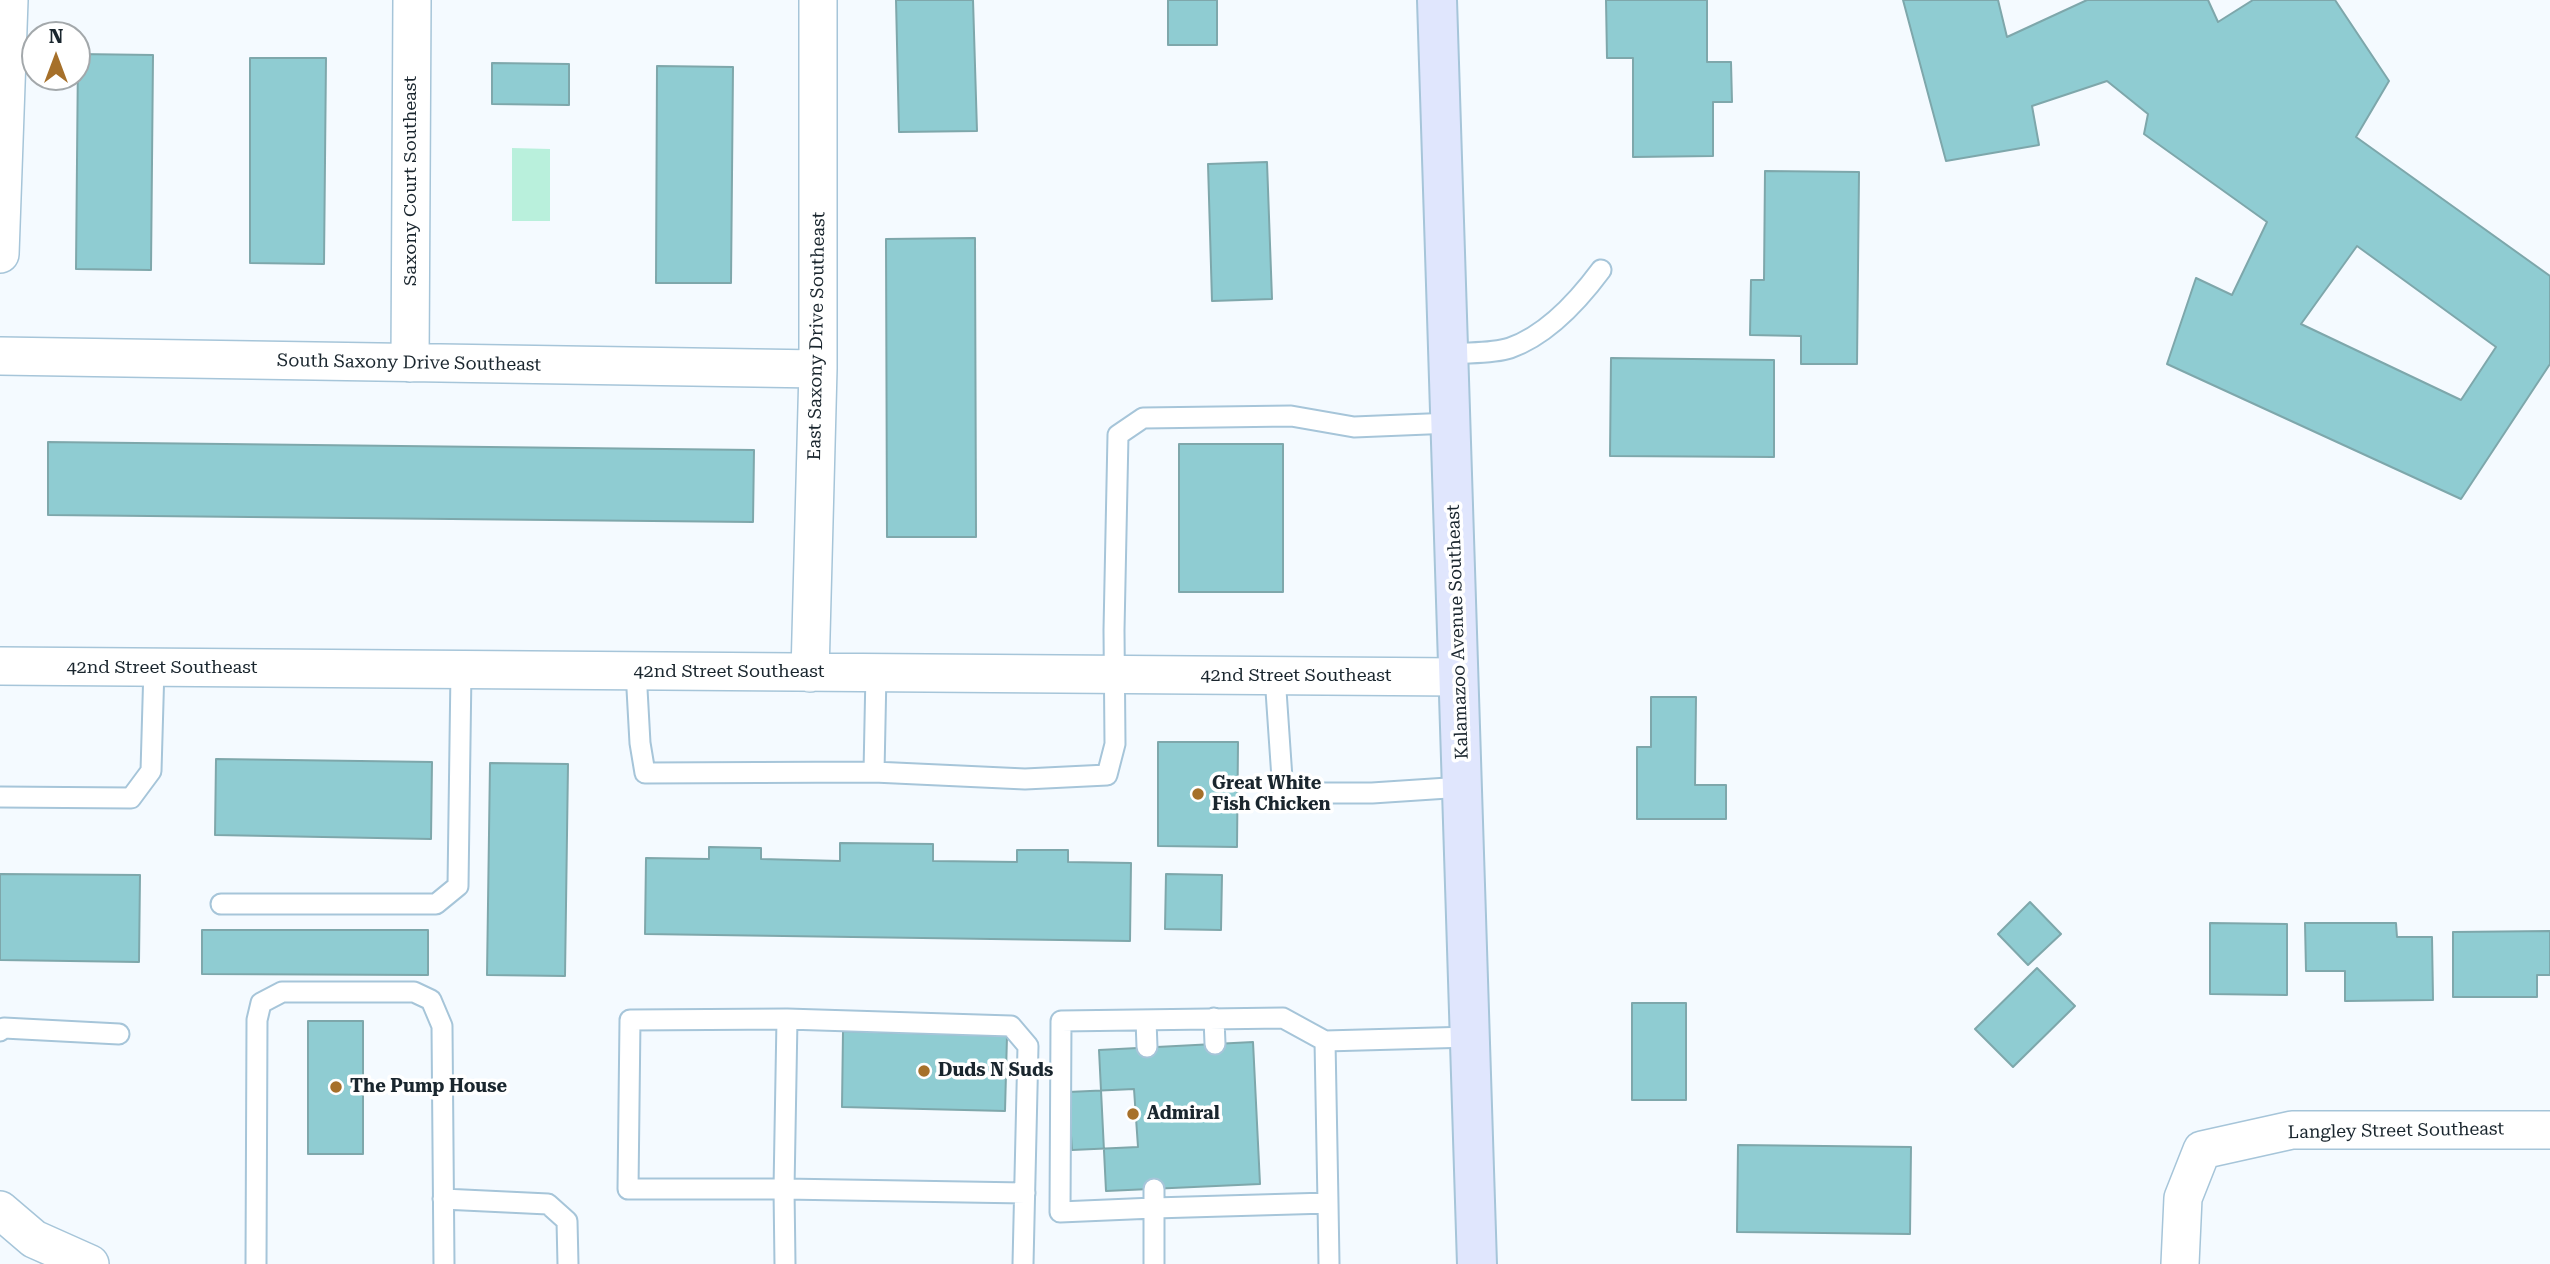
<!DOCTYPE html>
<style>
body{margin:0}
#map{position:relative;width:2550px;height:1264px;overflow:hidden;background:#f4faff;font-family:"Roboto Serif",serif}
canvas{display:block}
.north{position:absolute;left:21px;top:21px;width:70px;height:70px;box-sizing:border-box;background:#fff;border:2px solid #a3a8ab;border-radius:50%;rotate:0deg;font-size:19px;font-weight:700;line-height:28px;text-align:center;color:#1a262e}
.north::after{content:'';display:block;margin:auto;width:24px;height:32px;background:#a6702a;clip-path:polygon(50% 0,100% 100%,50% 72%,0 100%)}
</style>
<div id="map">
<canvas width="2550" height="1264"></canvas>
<div class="north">N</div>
</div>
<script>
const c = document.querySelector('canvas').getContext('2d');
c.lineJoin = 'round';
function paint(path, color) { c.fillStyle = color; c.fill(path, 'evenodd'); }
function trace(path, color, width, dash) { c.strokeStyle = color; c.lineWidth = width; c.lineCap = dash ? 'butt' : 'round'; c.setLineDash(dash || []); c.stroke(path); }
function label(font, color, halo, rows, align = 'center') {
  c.font = font + ' "Roboto Serif",serif'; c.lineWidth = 7; c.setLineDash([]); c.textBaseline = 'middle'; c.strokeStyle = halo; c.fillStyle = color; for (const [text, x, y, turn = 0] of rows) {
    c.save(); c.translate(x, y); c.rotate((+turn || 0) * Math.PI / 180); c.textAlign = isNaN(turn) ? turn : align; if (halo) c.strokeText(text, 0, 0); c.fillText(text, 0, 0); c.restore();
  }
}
const water = new Path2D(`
 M512 148 550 149V221H512Z`);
const building = new Path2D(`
 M896 0H973L977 131 899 132Z
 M1168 0H1217V45H1168Z
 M1606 0H1707V62H1731L1732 102H1713V156L1633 157V58H1607Z
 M1903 0H1998L2007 37 2087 0H2208L2218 22 2253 0H2335L2389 81 2356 137 2550 276V364L2461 499 2167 364 2196 278 2232 295 2267 222 2144 134 2148 114 2107 81 2032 106 2039 145 1946 161ZM2357 246 2496 347 2461 400 2301 324Z
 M78 54 153 55 151 270 76 269Z
 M250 58H326L324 264 250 263Z
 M492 63 569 64V105L492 104Z
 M657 66 733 67 731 283H656Z
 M1267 162 1272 299 1212 301 1208 164Z
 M1765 171 1859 172 1857 364H1801V336L1750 335 1751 280H1764Z
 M975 238 976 537H887L886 239Z
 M1611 358 1774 360V457L1610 456Z
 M48 442 754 450 753 522 48 515Z
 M1179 444H1283V592H1179Z
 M1651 697H1696L1695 785H1726V819H1637V747H1651Z
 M1158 742H1238L1237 847 1158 846Z
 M216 759 432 762 431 839 215 835Z
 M490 763 568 764 565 976 487 975Z
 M840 843 933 844V861L1017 862V850H1068V862L1131 863 1130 941 645 934 646 858 709 859V847L761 848V859L840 861Z
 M0 874 140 875 139 962 0 960Z
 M1166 874 1222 875 1221 930 1165 929Z
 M2030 902 2061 934 2028 965 1998 934Z
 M2210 923 2287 924V995L2210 994Z
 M2305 923H2396L2397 937H2432L2433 1000 2345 1001V971H2306Z
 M202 930H428V975L202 974Z
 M2550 931V975H2537V997H2453V932Z
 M2037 968 2075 1006 2013 1067 1975 1029Z
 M1632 1003H1686V1100H1632Z
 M308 1021H363V1154H308Z
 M843 1031 1007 1036 1005 1111 842 1107Z
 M1253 1042 1260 1184 1106 1191 1099 1050Z
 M1134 1089 1138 1147 1072 1150 1068 1092Z
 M1738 1145 1911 1147 1910 1234 1737 1232Z`);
const lane = new Path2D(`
 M1449 354C1468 352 1492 354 1510 348 1547 335 1578 301 1601 270
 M636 671 640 743 645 773 874 772 1025 779 1107 775 1115 744 1114 630 1118 435 1143 418 1291 416 1354 427 1452 423
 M1275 676 1283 793H1372L1463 787
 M874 772 876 673
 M0 797 131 798 151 771 154 667
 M221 904H436L458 886 461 670
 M1214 1018 1215 1044
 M787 1019 784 1189 1025 1193
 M1146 1020 1147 1047
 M0 1031 4 1028 119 1034
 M1154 1189V1208L1060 1212 1061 1021 1283 1018 1325 1041
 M443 1199 548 1204 567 1221 568 1264
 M1328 1203 1329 1264
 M256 1264 257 1020 261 1003 282 992H414L431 1000 442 1026 444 1264
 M785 1264 784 1189H628L630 1020 787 1019 1011 1026 1028 1046 1023 1264
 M1154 1264V1208L1328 1203 1325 1041 1471 1037`);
const street = new Path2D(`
 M0 254 9 0
 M0 356 818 369
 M410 363 412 0
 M0 666 1458 677
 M810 673 818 369V0
 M0 1210 34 1239 90 1264
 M2180 1264 2183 1198 2202 1150 2292 1130H2550`);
const secondary = new Path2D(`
 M1437 0 1477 1264`);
const markers = [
 [1198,794,7,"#a6702a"],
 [924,1071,7,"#a6702a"],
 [336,1087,7,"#a6702a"],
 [1133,1114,7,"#a6702a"]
];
const streetNames = [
 ["Saxony Court Southeast",411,181,-90],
 ["East Saxony Drive Southeast",817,336,-89],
 ["South Saxony Drive Southeast",409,363,1],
 ["Kalamazoo Avenue Southeast",1458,632,-92],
 ["42nd Street Southeast",162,668],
 ["42nd Street Southeast",729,672],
 ["42nd Street Southeast",1296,676],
 ["Langley Street Southeast",2396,1131,-1]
];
const poiNames = [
 ["Great White",1212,784],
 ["Fish Chicken",1212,805],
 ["Duds N Suds",938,1071],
 ["The Pump House",350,1087],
 ["Admiral",1147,1114]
];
paint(water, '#b9f0dc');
paint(building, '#8fccd2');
trace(building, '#7ea7ab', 2);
trace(lane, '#a6c5d9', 23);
trace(street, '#a6c5d9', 40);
trace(secondary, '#a6c5d9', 42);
trace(lane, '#fff', 19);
trace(street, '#fff', 37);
trace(secondary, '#e0e6fd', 38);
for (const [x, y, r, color] of markers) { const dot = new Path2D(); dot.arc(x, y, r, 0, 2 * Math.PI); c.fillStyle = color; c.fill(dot); trace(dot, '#fff', 2.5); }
label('18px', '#1a262e', '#fff', streetNames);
label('bold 18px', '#1a262e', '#fff', poiNames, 'left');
</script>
